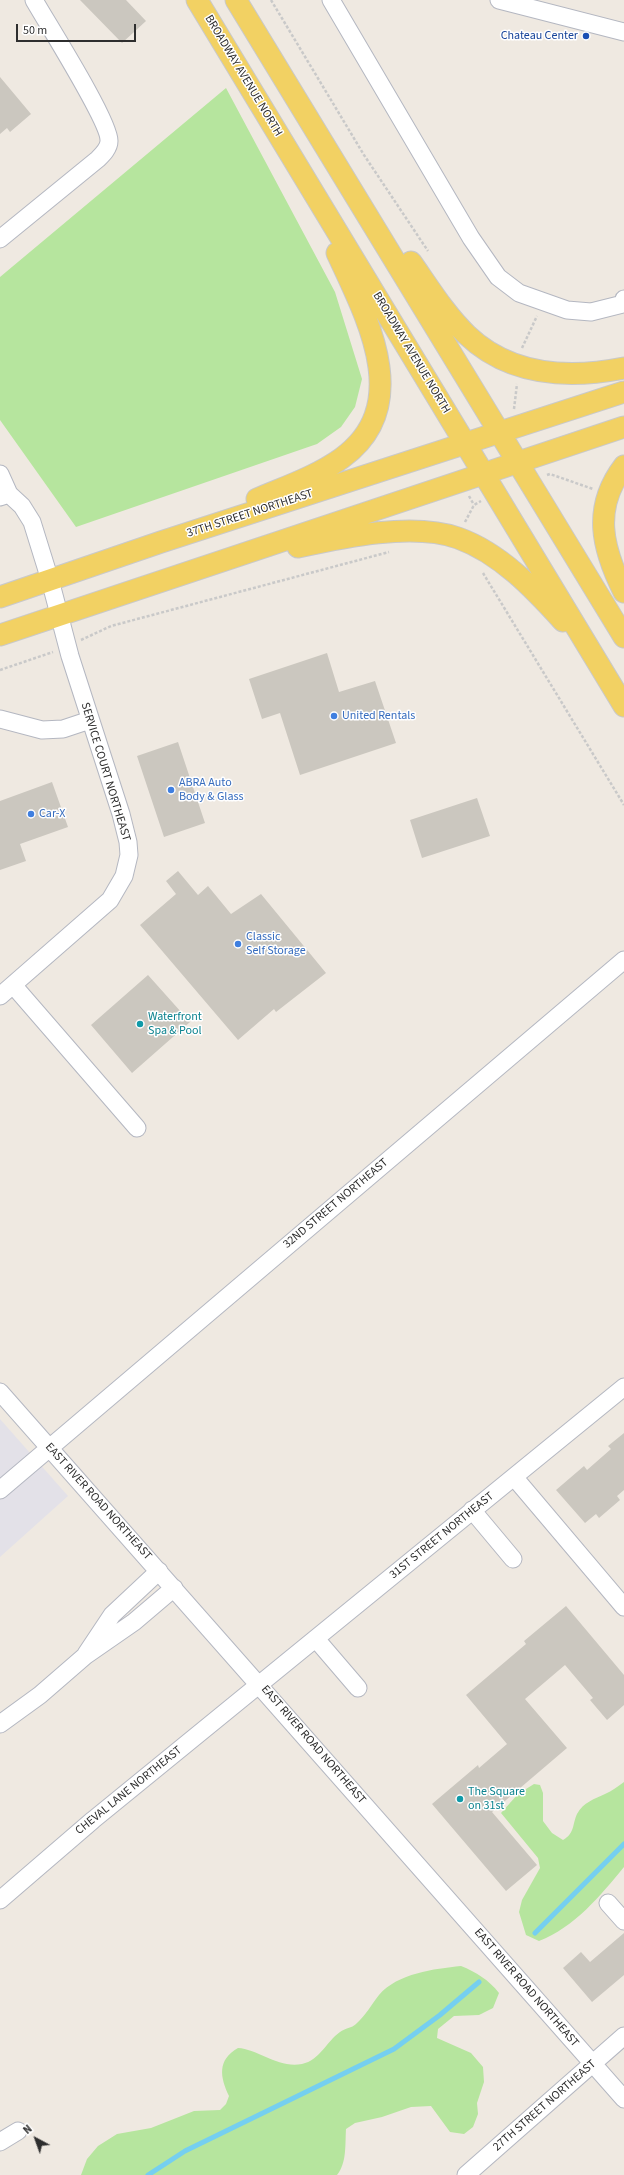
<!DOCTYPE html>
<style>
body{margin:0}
#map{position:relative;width:624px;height:2175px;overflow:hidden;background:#efe9e1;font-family:"Source Sans 3",sans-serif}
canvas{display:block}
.north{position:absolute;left:16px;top:2119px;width:40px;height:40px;-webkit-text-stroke:3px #fff;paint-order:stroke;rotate:319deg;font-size:11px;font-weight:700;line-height:16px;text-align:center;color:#2e2e2e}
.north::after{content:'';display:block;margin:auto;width:14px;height:18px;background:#2e2e2e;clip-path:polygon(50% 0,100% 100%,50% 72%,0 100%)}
.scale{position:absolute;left:16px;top:24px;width:120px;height:18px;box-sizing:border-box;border:2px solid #2e2e2e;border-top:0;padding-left:5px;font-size:12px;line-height:14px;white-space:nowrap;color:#2e2e2e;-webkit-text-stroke:3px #fff;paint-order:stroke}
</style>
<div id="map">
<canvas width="624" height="2175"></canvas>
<div class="north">N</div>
<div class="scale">50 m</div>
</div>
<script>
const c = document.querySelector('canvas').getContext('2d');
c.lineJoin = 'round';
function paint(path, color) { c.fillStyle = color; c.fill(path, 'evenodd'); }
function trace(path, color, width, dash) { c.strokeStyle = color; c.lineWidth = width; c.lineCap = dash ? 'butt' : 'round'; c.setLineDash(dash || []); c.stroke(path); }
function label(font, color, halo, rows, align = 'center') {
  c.font = font + ' "Source Sans 3",sans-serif'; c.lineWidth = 3; c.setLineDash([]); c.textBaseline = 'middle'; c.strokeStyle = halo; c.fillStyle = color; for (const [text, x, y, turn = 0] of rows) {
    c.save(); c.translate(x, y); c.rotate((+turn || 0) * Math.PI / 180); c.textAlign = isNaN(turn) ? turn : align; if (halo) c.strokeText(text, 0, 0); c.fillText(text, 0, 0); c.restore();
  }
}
const industrial = new Path2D(`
 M0 1419 68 1496 0 1557Z`);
const green = new Path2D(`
 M226 88 335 292 362 379 355 407 341 427 317 444 76 527 0 420V277Z
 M624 1782V1867C600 1896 575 1927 539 1941L526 1935 519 1912 522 1900 540 1868 538 1858 501 1813 518 1794 534 1784 540 1785 543 1793V1821L552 1833 563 1840C575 1833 572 1825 577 1814 583 1802 595 1799 605 1794 612 1791 618 1786 624 1782Z
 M461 1966C476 1972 489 1980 499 1993L493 2008 479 2015 454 2016 438 2029 437 2038 471 2053 483 2067 484 2082 477 2103 478 2114 473 2127 464 2134 450 2132 431 2106 411 2107 382 2117 355 2123 346 2129C345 2144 347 2163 337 2175H81L87 2159 98 2146 117 2134 151 2128 194 2111 220 2110 226 2104 229 2096C220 2077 217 2060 238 2048 258 2049 279 2069 302 2064 320 2060 326 2042 340 2032 345 2028 352 2028 356 2024 366 2015 371 2005 379 1995 398 1973 434 1969 461 1966Z`);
const stream = new Path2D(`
 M535 1933 624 1844
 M148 2175 185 2151 394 2049 440 2015 479 1982`);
const building = new Path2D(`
 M80 0H126L146 21 122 43Z
 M0 77 31 114 10 132 7 128 0 134Z
 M327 653 339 692 375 681 396 743 300 775 280 713 262 719 249 679Z
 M178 742 205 823 164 837 137 756Z
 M52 782 68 827 20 844 26 861 0 870V801Z
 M477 798 490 836 422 858 410 820Z
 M178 871 198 895 208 886 231 914 261 894 326 973 276 1012 274 1009 238 1040 140 925 176 894 166 881Z
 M148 975 190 1022 132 1073 91 1025Z
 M624 1433V1490L617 1496 620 1500 599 1518 596 1514 585 1523 556 1490 584 1466 587 1470 611 1449 608 1446Z
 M566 1606 624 1675V1705L607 1720 590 1700 593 1698 565 1665 525 1699 567 1748 492 1812 537 1865 506 1891 432 1804 478 1765 479 1768 507 1744 466 1695 526 1644 524 1641Z
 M624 1933V1975L592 2002 563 1968 581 1952 590 1962Z`);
const path = new Path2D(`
 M271 0 364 155 428 251
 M522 348 537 316
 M514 409 517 384
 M547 475 550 474 593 489
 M469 496 474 505
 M465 522 474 505 481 501
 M483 573 624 805
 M81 640 111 626 389 552
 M0 670 53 652`);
const minor = new Path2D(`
 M331 0 471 238 498 277 519 293 567 310 591 312 623 304 624 299
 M499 0 624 32
 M0 239 98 159C103 154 109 148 109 141 110 122 47 23 34 0
 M0 474 9 494
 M0 497 9 494 22 506 32 522 50 580 70 656 121 814 128 842 129 855 124 876 110 900 0 996
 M0 719 42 730 63 729 90 720
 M13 985 137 1128
 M0 1392 624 2099
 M514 1477 624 1607
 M0 1490 624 960
 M472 1510 513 1559
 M316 1639 358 1688
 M86 1654 112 1615 159 1571
 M0 1724 40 1695 85 1656 134 1622 174 1588
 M0 1900 93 1820 624 1387
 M608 1903 624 1921
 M0 2142 18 2131
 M466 2175 624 2036`);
const major = new Path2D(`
 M197 0 624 706
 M236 0 624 637
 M411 262C428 286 445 314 467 335 510 376 568 379 624 368
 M624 466C592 508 602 548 624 592
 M257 499C285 487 317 476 342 458 415 405 366 316 337 253
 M298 547C344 537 413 522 458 538 500 553 534 589 563 621
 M0 597 161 542 624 392
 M0 635 624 427`);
const markers = [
 [586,36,4,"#1a4fb4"],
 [334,716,4,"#3f7fe0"],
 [171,790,4,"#3f7fe0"],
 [31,814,4,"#3f7fe0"],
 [238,944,4,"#3f7fe0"],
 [140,1024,4,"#0f9aa8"],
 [460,1799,4,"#0f9aa8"]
];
const transitNames = [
 ["Chateau Center",578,36]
];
const streetNames = [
 ["BROADWAY AVENUE NORTH",243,76,59],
 ["BROADWAY AVENUE NORTH",411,353,59],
 ["37TH STREET NORTHEAST",250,514,-18],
 ["SERVICE COURT NORTHEAST",105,772,73],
 ["32ND STREET NORTHEAST",336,1204,-40],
 ["EAST RIVER ROAD NORTHEAST",98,1502,48],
 ["31ST STREET NORTHEAST",442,1536,-39],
 ["EAST RIVER ROAD NORTHEAST",313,1745,49],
 ["CHEVAL LANE NORTHEAST",129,1791,-39],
 ["EAST RIVER ROAD NORTHEAST",526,1988,49],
 ["27TH STREET NORTHEAST",545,2106,-41]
];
const shopNames = [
 ["United Rentals",342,716],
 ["ABRA Auto",179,783],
 ["Body & Glass",179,797],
 ["Car-X",39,814],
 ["Classic",246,937],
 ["Self Storage",246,951]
];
const cultureNames = [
 ["Waterfront",148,1017],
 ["Spa & Pool",148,1031],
 ["The Square",468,1792],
 ["on 31st",468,1806]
];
paint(industrial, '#e3e1e8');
paint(green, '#b6e59e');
trace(stream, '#75cff0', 5);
paint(building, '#cbc7bf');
trace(minor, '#b4b7c1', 19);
trace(major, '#c9c9c9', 23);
trace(path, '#c9c9c9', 2.5, [3, 2]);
trace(minor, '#fff', 17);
trace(major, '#f2d163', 21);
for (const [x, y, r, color] of markers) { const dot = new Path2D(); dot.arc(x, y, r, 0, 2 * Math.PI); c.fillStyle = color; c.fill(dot); trace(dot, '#fff', 1.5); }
label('12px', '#164399', '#fff', transitNames, 'right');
label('12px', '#2e2e2e', '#fff', streetNames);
label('12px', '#366cbe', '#fff', shopNames, 'left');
label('12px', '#0d838f', '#fff', cultureNames, 'left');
</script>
